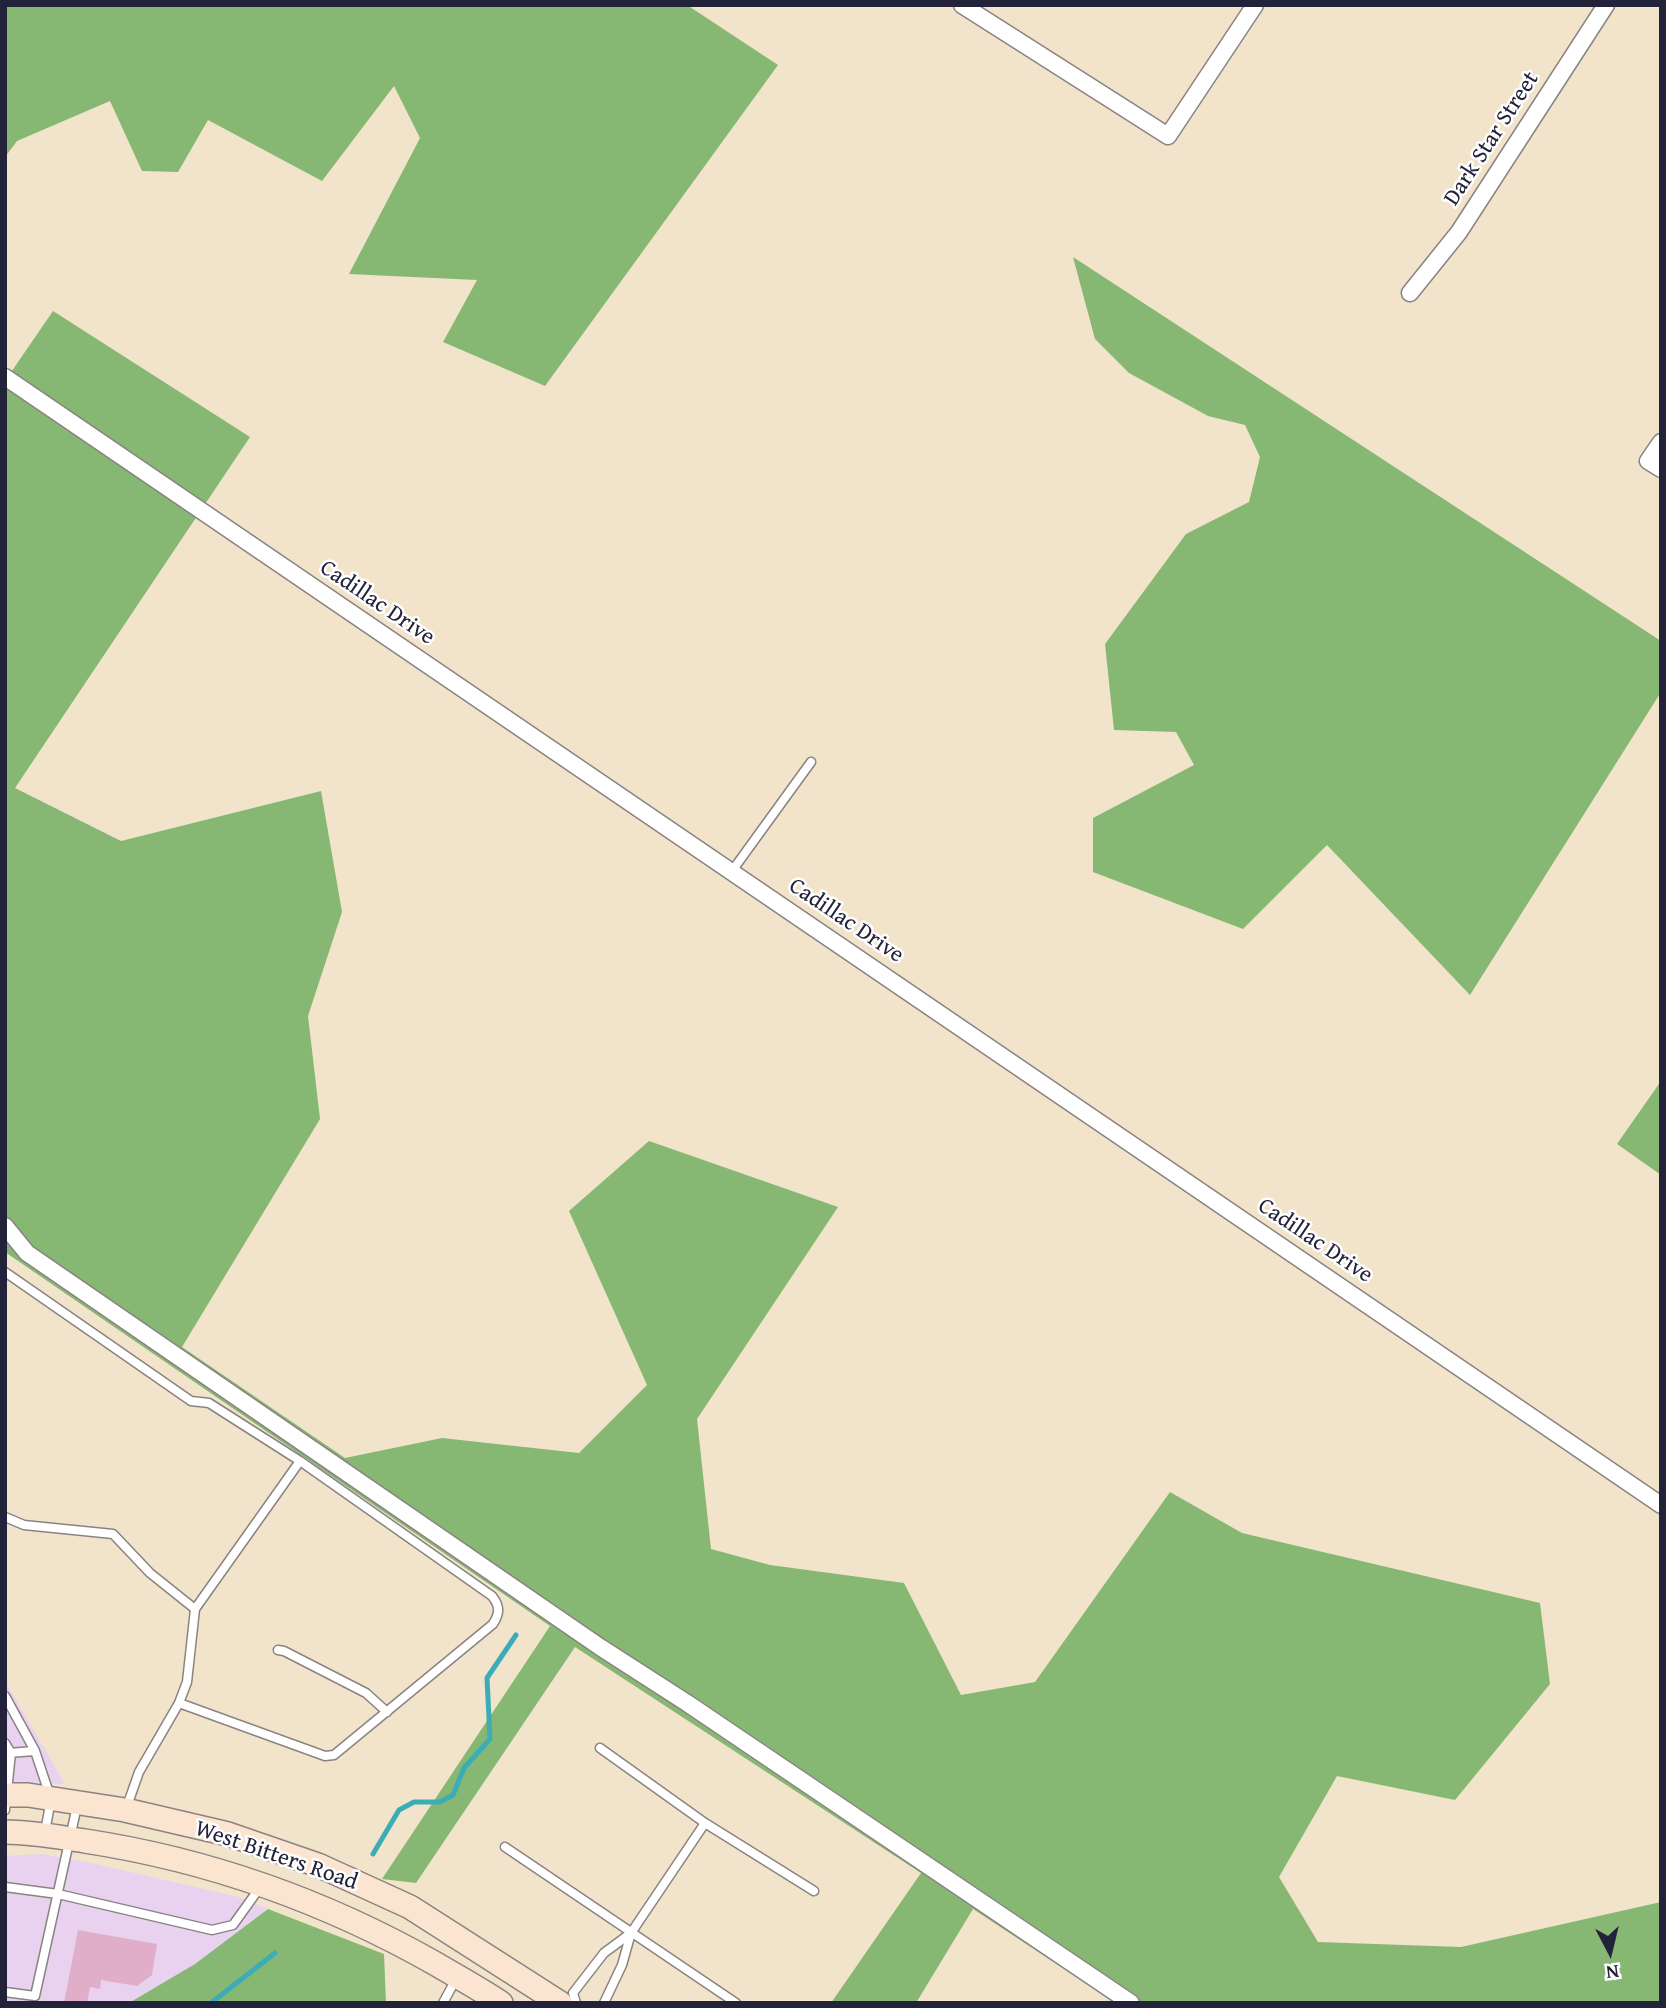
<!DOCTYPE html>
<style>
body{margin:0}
#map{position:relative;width:1666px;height:2008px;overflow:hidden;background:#f1e4ca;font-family:"Gentium Book Plus",serif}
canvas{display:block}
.frame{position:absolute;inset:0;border:7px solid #22223b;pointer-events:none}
.north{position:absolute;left:1575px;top:1917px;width:70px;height:70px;-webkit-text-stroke:5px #fff;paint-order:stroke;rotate:173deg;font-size:19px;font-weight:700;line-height:28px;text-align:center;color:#22223b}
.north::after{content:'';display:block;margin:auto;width:24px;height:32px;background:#22223b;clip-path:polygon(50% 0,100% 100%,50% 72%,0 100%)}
</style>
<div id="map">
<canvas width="1666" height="2008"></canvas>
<div class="frame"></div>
<div class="north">N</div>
</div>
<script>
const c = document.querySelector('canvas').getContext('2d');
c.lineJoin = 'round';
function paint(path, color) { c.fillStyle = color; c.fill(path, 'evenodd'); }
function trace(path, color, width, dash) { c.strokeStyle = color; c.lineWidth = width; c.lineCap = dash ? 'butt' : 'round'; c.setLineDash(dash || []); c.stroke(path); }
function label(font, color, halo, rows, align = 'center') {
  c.font = font + ' "Gentium Book Plus",serif'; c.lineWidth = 5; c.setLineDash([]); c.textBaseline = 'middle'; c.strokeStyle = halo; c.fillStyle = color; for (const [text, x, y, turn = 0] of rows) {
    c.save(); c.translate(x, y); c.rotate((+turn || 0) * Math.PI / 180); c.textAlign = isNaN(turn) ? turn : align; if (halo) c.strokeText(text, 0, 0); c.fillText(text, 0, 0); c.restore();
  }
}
const built = new Path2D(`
 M5 1681 65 1784 5 1783Z
 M42 1854 91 1863 239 1897 268 1909 156 2003H5V1856Z`);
const forest = new Path2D(`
 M5 5H687L778 65 545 386 443 342 477 280 349 274 420 138 394 86 322 181 208 120 178 172 142 171 110 101 17 141 5 157Z
 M1073 257 1661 641V692L1470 995 1327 845 1243 929 1093 872V818L1194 765 1176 732 1114 730 1105 644 1186 534 1249 502 1260 457 1245 425 1208 416 1129 373 1095 339Z
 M53 311 250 437 15 788 121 841 321 791 342 912 308 1016 320 1119 182 1347 345 1458 442 1438 579 1453 647 1385 569 1211 649 1141 838 1207 697 1419 711 1549 770 1565 904 1583 961 1695 1035 1682 1170 1492 1242 1533 1540 1603 1550 1684 1455 1800 1337 1776 1279 1877 1318 1942 1461 1947 1661 1902V2003H1116L973 1909 916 2003H831L921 1873 575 1647 416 1883 382 1879 550 1626 5 1252V381Z
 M1661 1081V1175L1617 1144Z
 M268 1909 384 1954 386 2003H129L195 1964Z`);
const stream = new Path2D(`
 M373 1854 399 1810 414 1802H440L453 1795 464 1768 490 1739 487 1678 516 1635
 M211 2003 275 1953`);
const building = new Path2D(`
 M78 1930 157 1944 152 1975 137 1986 101 1980 100 1989 90 1987 87 2003H64Z`);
const service = new Path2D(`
 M732 871 811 762
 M5 1272 191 1401 209 1403 300 1461 492 1596C500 1606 500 1613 493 1624L334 1755 325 1756 179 1703
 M5 1517 24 1525 113 1534 150 1573 195 1609
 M278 1650 284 1651 366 1693 387 1712
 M5 1696 35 1751 51 1799 45 1832
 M5 1743 11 1753 5 1810
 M600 1748 705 1823 814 1891
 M8 1753 35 1751
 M126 1809 139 1772 179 1703 187 1682 195 1609 300 1461
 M505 1847 736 2003
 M5 1887 58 1894 212 1930 233 1925 261 1886
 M5 1992 35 1996 77 1806
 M443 2003 456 1979
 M576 2003 573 1993 604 1953 631 1933
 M604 2003 622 1965 631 1933 705 1823`);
const minor = new Path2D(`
 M962 5 1168 136 1255 5
 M1410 293 1459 232 1606 5
 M5 377 1661 1505
 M1661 442 1648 461 1661 469
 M5 1226 27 1253 600 1647 687 1703 1131 2003`);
const secondary = new Path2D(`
 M5 1795H28L125 1810 228 1834 318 1865 410 1907 560 2003
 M5 1832C32 1832 58 1837 85 1841 209 1860 327 1902 436 1964 458 1977 480 1989 501 2003`);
const streetNames = [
 ["Dark Star Street",1492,139,-57],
 ["Cadillac Drive",377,603,34],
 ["Cadillac Drive",846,921,34],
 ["Cadillac Drive",1315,1241,34],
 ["West Bitters Road",276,1856,19]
];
paint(built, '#e8d2ef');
paint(forest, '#86b873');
trace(stream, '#3cadb6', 5);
paint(building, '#e0aec9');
trace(service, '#8a8382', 11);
trace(minor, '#8a8382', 19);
trace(secondary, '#8a8382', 26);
trace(service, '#fff', 8);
trace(minor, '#fff', 16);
trace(secondary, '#fce5d0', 23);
label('23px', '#22223b', '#fff', streetNames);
</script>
